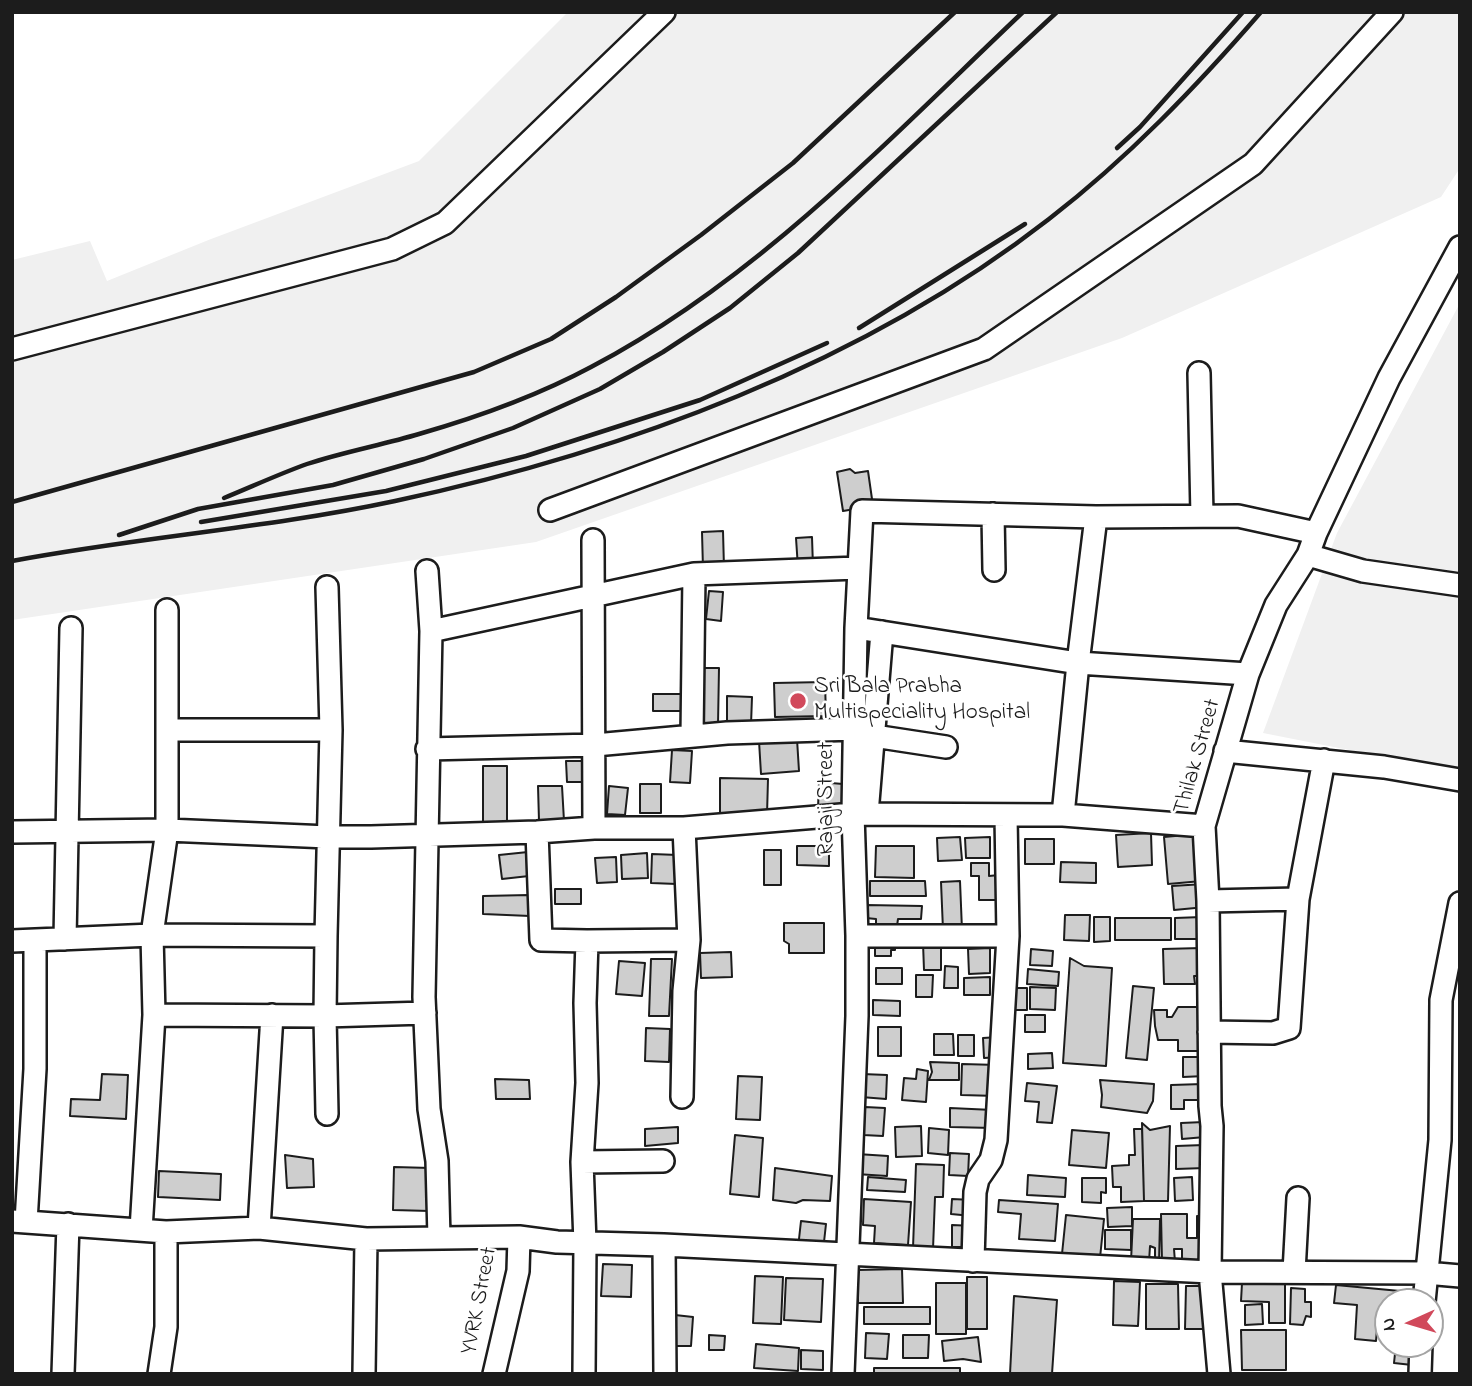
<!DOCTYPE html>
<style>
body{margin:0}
#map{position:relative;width:1472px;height:1386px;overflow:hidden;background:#fff;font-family:"Indie Flower",sans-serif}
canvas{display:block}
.frame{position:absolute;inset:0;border:14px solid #1c1c1c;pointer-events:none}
.north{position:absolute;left:1374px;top:1288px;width:70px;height:70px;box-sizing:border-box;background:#fff;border:2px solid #a4a4a4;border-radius:50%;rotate:266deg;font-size:19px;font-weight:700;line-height:28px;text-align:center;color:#1c1c1c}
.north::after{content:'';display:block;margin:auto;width:24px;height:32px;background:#d1495b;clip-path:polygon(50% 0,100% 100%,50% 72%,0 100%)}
</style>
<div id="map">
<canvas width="1472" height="1386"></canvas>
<div class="frame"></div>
<div class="north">N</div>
</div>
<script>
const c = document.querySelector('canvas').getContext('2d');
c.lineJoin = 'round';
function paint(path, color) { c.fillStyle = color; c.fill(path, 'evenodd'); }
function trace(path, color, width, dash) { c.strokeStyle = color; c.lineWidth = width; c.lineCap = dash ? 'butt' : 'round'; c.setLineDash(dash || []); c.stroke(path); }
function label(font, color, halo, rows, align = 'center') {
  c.font = font + ' "Indie Flower",sans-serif'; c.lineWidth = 5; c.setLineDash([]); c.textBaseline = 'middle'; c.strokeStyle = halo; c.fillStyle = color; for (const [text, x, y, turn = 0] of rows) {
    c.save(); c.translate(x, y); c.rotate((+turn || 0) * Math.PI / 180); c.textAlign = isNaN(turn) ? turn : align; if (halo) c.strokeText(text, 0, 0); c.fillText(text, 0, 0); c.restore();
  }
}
const built = new Path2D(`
 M568 12H1460V168L1441 197 1122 338 536 542 12 620V260L90 241 107 281 211 239 419 161Z
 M1460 303V772L1263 733 1337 533Z`);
const building = new Path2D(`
 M850 469 855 473 868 471 873 506 843 511 837 472Z
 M723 531 724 568 703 569 702 532Z
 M812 537 813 567 798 568 796 538Z
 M709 591 723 592 721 621 706 619Z
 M699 668H719L718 725H699Z
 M825 682 826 716 775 717 774 683Z
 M653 694H690V711H653Z
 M727 696 752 697 751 725H727Z
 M797 739 799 771 761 774 759 741Z
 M672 750 692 751 690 783 670 782Z
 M566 761H590L591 782H567Z
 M483 766H507V824H483Z
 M720 778 768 779 767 815 720 821Z
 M819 782 843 784 842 810 818 808Z
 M640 784H661V813H640Z
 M538 786H562L564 821H539Z
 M609 786 628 788 625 815 607 814Z
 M1151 833 1152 865 1118 867 1116 835Z
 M1197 834 1202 881 1168 884 1164 837Z
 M960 837 962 860 938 861 937 838Z
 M990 837V858H966L965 838Z
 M1025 839H1054V864H1025Z
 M797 846H829V866L797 865Z
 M876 846H914V878L875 877Z
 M764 850H781V885H764Z
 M528 852 529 876 502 879 499 855Z
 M647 853 648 878 622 879 621 855Z
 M652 854 678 855 677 884 651 883Z
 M616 857 617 882 597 883 595 858Z
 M1061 862 1096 863V883L1060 882Z
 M971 863H989V876L999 875V900H979V876H971Z
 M870 881H925L926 896H870Z
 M960 881 962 930H943L941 882Z
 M1204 884 1206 907 1174 910 1172 886Z
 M555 889H581V904H555Z
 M529 895 530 916 483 914V896Z
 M866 905 922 906 921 919H898L897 926 876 925V919L866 918Z
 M1065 915H1090L1089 941 1064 940Z
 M1094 917H1110V941L1094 942Z
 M1202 917V939H1175V918Z
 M1115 918H1171V940H1115Z
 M784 923H824V953H789V944L784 941Z
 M923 943H941V970H924Z
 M875 944H895V950H891V956H875Z
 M990 948V973L969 974 968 949Z
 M1202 948 1203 976H1194L1195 984H1164L1163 949Z
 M1031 949 1053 951 1052 966 1030 965Z
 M731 952 732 977 701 978 700 953Z
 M1070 958 1084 966 1112 968 1106 1066 1063 1063Z
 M651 959H672L669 1016H649Z
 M619 961 645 963 642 996 616 994Z
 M945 966 958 967V988H944Z
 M876 968H902V984H876Z
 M1028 969 1059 972 1058 986 1027 984Z
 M916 975H933L932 997H916Z
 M990 977V995H964V978Z
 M1133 986 1154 988 1147 1060 1126 1058Z
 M1030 987 1056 988 1055 1010 1030 1009Z
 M1007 988H1027V1010H1008Z
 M873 1000 900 1001V1016L873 1015Z
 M1178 1007H1202V1051H1178V1040H1158L1155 1026 1154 1010H1167V1017H1172Z
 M1025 1015H1045V1032H1025Z
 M878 1027H901V1056H878Z
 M646 1028 670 1029 669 1062 645 1061Z
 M934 1034H953L954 1055H934Z
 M958 1035H974V1056H958Z
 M999 1037 1000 1057 984 1058 983 1038Z
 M1052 1053 1053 1068 1028 1069V1054Z
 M1183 1057H1204L1205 1076 1183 1077Z
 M930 1062 959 1063V1080H929L932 1072Z
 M962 1064 998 1065 997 1096 961 1095Z
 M917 1069 928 1071 926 1102 902 1100 904 1078 916 1079Z
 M102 1074 128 1075 126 1119 70 1116 71 1099 100 1100Z
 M862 1074 887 1075 886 1099 861 1097Z
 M738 1076 762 1077 760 1120 736 1119Z
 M495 1079 529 1080 530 1099H496Z
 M1100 1080 1154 1084 1153 1101 1147 1113 1101 1107 1102 1095Z
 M1027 1083 1057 1086 1052 1123 1037 1122 1039 1102 1025 1101Z
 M1203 1084V1100H1184V1109H1171V1085Z
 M865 1107 885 1108 883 1136 863 1135Z
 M950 1108 993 1110V1128L950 1127Z
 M1204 1122 1205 1137 1182 1139 1181 1123Z
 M1142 1123 1150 1130 1170 1126 1168 1201H1144Z
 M921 1126 922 1156 896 1157 895 1127Z
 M678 1127V1143L645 1146V1129Z
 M929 1128 949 1130 948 1155 928 1153Z
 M1134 1129H1142L1144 1201 1121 1202V1187H1113L1112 1166 1129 1165V1155H1135Z
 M1072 1130 1109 1133 1106 1168 1069 1165Z
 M735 1135 763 1138 759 1197 730 1194Z
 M1204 1145 1205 1168 1176 1169V1146Z
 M950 1153 969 1154 968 1176 949 1175Z
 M857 1154 888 1156 887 1176 856 1174Z
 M285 1155 313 1159 314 1187 287 1188Z
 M916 1164 944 1165 943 1197H935L933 1249 913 1248Z
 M394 1167 431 1168 430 1211 393 1210Z
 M775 1168 832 1176 830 1201 803 1200 796 1203 773 1200Z
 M159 1171 221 1174 220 1200 158 1197Z
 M1028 1175 1066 1178 1065 1197 1027 1195Z
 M868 1177 906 1180 905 1192 867 1190Z
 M1192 1177 1193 1200 1175 1201 1174 1178Z
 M1082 1178H1106V1193L1101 1192V1203L1082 1202Z
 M864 1199 911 1202 908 1245 874 1243 875 1226 863 1225Z
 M952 1199 973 1200 972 1216 951 1214Z
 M999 1200 1058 1204 1055 1241 1019 1239 1021 1214 998 1212Z
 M1132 1207V1226L1108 1227 1107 1208Z
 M1161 1214H1187V1238H1197V1216H1207L1208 1260 1182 1261V1249H1174L1175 1262H1162Z
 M1066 1215 1104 1219 1100 1258 1062 1254Z
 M1133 1219H1160L1159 1264 1155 1262V1248L1150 1246 1149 1262 1131 1261Z
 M801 1221 826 1224 823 1251 798 1248Z
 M952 1225 974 1226 964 1247H952Z
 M1105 1230H1131V1250L1105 1249Z
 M603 1264 632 1265 631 1297 601 1296Z
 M902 1269 903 1303H858V1270Z
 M755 1276 783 1277 781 1324 753 1323Z
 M967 1277H987V1329H967Z
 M786 1278 823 1279 821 1322 784 1320Z
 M1114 1281 1140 1282 1138 1326 1113 1325Z
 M936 1283H966V1334H936Z
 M1242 1283 1285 1284V1323H1269V1302L1241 1301Z
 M1146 1284H1178L1179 1329H1146Z
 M1336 1285 1400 1291 1399 1302H1388V1317H1378L1376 1341 1355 1339 1357 1305 1334 1303Z
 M1186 1286H1208V1329H1185Z
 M1291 1288 1305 1289V1302H1311V1317L1306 1316 1303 1325 1290 1324Z
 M1014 1296 1057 1300 1052 1374H1010Z
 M1262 1304 1263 1324 1245 1325V1305Z
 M864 1307H930V1324H864Z
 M675 1315 693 1317 691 1346H674Z
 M1241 1330H1286V1370H1242Z
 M866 1333 889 1334 887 1359 865 1358Z
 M709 1335 725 1336 724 1350H709Z
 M903 1335H929L928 1358H903Z
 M978 1337 981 1362 963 1359 944 1361 942 1341Z
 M756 1344 799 1348 798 1371 754 1368Z
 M1396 1344H1414L1412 1365 1394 1363Z
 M801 1350 823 1351V1370L801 1369Z
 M874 1368H960V1374H874Z`);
const minor = new Path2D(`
 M12 349 392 249 445 223 664 12
 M1199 373 1202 516
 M550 510 984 349 1253 164 1392 12
 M993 514 994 570
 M593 540 594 828
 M1308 555 1363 571 1460 585
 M427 571 431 631 424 997 429 1109 437 1161 439 1238
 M167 610V830L152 935 154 1015 325 1016 326 936
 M856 628 1078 663 1248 674
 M431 631 694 574 858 568
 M167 730H331
 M692 736 694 574
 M874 736 946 747
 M427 749 595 745 727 733 854 729
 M1225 751 1384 767 1460 780
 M867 814 882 632
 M1063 815 1078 663 1096 517
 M12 832 167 830 328 837H371L537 832 594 828H684L853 814 1063 815 1204 826
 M537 832 541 940 587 941 585 1003 587 1083 582 1162 585 1243 584 1374
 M1208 901 1298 899 1324 760
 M857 936H1008L1006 816
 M65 939 71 628
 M12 941 152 935 326 936 331 730 327 587
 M587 941 689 940 684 828
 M1209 1032 1273 1033 1289 1028 1298 899
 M682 1097 684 991 689 940
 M327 1114 325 1016 425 1013
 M582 1162 663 1161
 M12 1221 166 1232 259 1228 366 1239 519 1237 557 1242 664 1245 1210 1272 1426 1273 1460 1276
 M26 1222 35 1069V941
 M259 1228 272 1015
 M141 1230 154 1015
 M664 1245 665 1374
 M973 1261 975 1192 978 1179 991 1160 996 1140 1008 936
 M1294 1272 1298 1198
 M1424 1302 1440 1140 1441 1000 1460 903
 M63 1374 68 1224
 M159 1374 166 1327V1232
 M364 1374 366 1239
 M494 1374 518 1271 519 1237
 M843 1374 857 1016V936L853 814 856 628 862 511 1096 517 1238 516 1316 533
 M1219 1374 1210 1272 1212 1126 1210 1106 1208 901 1204 826 1248 674 1276 605 1308 555 1316 533 1389 378 1460 247
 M1420 1374 1421 1344`);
const rail = new Path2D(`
 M1117 148 1140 127 1243 12
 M859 328 1025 224
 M224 498C251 487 279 474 307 464 343 452 382 445 419 434 478 417 537 396 591 367 757 280 889 139 1023 12
 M12 502 474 372 551 339 616 297 701 235 793 163 955 12
 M201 522 386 491 526 456 700 400 827 343
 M119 535 198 509 333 485 424 459 513 428 600 389 663 352 730 308 798 253 1057 12
 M12 561C139 537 269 528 395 501 624 452 863 364 1049 219 1128 158 1196 87 1261 12`);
const markers = [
 [798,701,9,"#d1495b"]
];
const poiNames = [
 ["Sri Bala Prabha",814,688],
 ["Multispeciality Hospital",814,714]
];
const streetNames = [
 ["Thilak Street",1199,757,-74],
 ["Rajaji Street",828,799,-90],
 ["YVRK Street",481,1301,-79]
];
paint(built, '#f0f0f0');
paint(building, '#cecece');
trace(building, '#1c1c1c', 2);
trace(minor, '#1c1c1c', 26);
trace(minor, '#fff', 21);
trace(rail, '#1c1c1c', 4.5);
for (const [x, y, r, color] of markers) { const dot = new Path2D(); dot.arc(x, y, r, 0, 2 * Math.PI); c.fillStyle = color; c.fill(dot); trace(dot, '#fff', 2.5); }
label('23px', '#1c1c1c', '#fff', poiNames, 'left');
label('23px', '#1c1c1c', '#fff', streetNames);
</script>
